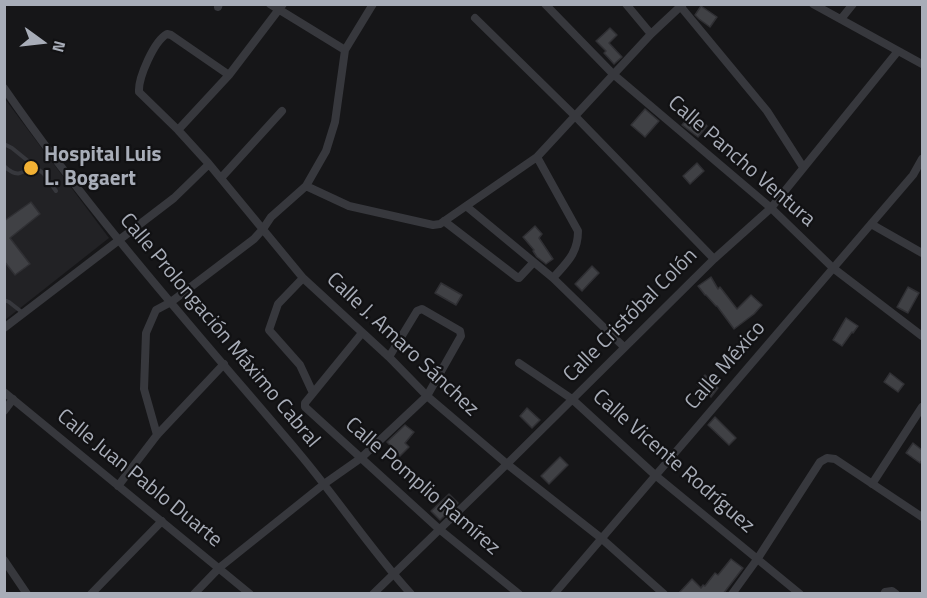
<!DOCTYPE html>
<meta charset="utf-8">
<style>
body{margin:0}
#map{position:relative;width:927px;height:598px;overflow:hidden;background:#161618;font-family:"Titillium Web",sans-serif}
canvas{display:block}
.frame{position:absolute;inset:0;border:6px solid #a8adb8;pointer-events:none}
.north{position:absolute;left:12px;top:12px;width:60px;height:60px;-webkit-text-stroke:4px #111113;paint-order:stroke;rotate:105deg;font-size:16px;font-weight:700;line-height:24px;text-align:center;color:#a8adb8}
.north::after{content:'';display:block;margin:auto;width:21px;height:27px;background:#a8adb8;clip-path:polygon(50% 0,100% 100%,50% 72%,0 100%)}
</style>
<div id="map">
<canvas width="927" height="598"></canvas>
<div class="frame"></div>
<div class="north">N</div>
</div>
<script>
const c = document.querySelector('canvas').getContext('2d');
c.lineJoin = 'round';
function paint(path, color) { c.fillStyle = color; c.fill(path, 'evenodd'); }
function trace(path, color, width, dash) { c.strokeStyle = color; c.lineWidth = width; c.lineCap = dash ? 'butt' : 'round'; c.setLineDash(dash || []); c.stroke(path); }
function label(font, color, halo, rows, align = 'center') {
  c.font = font + ' "Titillium Web",sans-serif'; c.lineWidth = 4.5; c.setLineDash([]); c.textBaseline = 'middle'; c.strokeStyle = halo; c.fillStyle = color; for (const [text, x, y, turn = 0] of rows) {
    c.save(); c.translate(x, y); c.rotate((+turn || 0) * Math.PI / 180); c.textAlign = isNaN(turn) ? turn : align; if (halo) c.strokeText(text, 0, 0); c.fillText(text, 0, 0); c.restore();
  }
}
const built = new Path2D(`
 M5 99 109 238 5 320Z`);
const building = new Path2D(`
 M701 6 717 17 710 27 699 19 695 15Z
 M610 28 617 35 609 43 622 57 614 64 604 53 606 51 596 41Z
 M645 109 659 121 645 137 631 125Z
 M693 112 707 126 698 137 682 125Z
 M697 163 704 171 690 184 683 176Z
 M31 202 40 214 10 238 30 264 15 275 4 261V221Z
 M535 226 542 234 539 238 553 259 546 264 537 257 533 251 534 250 523 237Z
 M592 266 599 273 582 291 575 284Z
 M711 277 718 289 720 287 737 309 751 295 762 305 754 314 734 329 717 306H716L706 295H705L698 286Z
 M441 283 462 295 456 305 435 293Z
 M908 287 919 293 908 313 897 307Z
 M846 318 858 326 853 333 852 332 842 346 833 340Z
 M890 373 904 384 898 392 884 382Z
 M705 375 718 388 711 397 697 384Z
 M527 408 540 420 532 428 520 416Z
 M715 417 736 438 729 445 708 425Z
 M405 425 414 432 405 443 409 447 400 456 387 442Z
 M913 443 922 450V460L920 463 906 453Z
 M560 457 568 465 549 484 541 476Z
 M449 494 458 503 440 520 431 511Z
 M731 559 743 568 723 594H678L692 579 701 588 703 585 705 586 715 573 718 575Z`);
const lane = new Path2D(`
 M4 144 12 148 44 174 56 191
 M4 166C17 178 21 174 34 165
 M4 300 9 302 23 313`);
const street = new Path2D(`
 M545 4 613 74 771 208 833 268 922 336
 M626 4 651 34
 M813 4 922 64
 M218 7 219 4
 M681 7 767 111 803 167
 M475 18 575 116 714 259
 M841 19 853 4
 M345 50 373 4
 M229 75 171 35 167 34C154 41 138 78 139 92L178 130 209 164 303 278 389 357 427 396 507 464 601 538 664 594
 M4 88C93 217 197 333 298 452 337 498 370 549 411 594
 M178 130 229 75 283 4
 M537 157 578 231C578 254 566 263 553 278
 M221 178 282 111
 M306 186 349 206 433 225 440 224 537 157 651 34 683 4
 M466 206 553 278 624 347
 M444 221 518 278H519L533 263
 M871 224 922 253
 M303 278 278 304 269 330 300 365 313 393
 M4 328 174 198 209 164
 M362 333 305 403V407L439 529 519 594
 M519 363 572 399 655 475 800 594
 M4 392 250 594
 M4 411 13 399
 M157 435 144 389 146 333 156 310 171 302 254 239 263 229 271 217 306 186 326 151 335 122 345 50 270 4
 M872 484 922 407
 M118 486 157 435 224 364
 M4 560 27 594
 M91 594 162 521
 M194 594 219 568 324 484 361 458 427 396 461 336 460 331 422 309 417 311 389 357
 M373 594 507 464 714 259 771 208 898 51
 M554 594 913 175 922 159
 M732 594 758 558 820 462 827 458 835 459 922 517
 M884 594 885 592 892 591 896 594`);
const markers = [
 [31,168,8,"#f2b134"]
];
const poiNames = [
 ["Hospital Luis",44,156],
 ["L. Bogaert",44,180]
];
const streetNames = [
 ["Calle Pancho Ventura",741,162,41],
 ["Calle Cristóbal Colón",631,316,-45],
 ["Calle Prolongación Máximo Cabral",219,331,50],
 ["Calle J. Amaro Sánchez",402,345,43],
 ["Calle México",726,366,-49],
 ["Calle Vicente Rodríguez",673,462,41],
 ["Calle Juan Pablo Duarte",139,479,39],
 ["Calle Pomplio Ramírez",422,487,41]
];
paint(built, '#222225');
paint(building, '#404145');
trace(building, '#303034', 1.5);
trace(lane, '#37383d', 4);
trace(street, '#37383d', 8);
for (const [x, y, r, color] of markers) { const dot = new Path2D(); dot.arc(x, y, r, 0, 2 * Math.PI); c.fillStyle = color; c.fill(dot); trace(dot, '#111113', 2); }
label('bold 21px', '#a8adb8', '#111113', poiNames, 'left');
label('21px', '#a8adb8', '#111113', streetNames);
</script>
